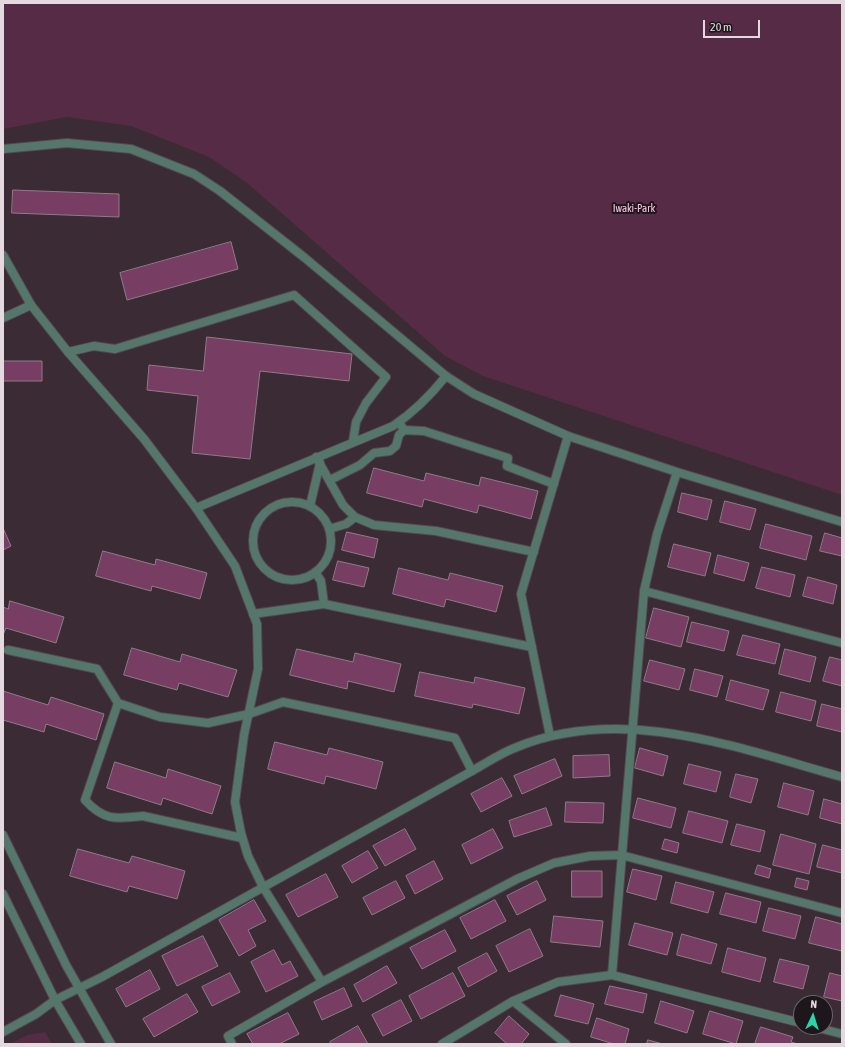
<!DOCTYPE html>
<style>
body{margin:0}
#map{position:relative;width:845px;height:1047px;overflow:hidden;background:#3a2b34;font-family:"Asap Condensed",sans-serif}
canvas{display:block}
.frame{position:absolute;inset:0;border:4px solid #e3d9df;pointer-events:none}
.north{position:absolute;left:793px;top:995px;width:40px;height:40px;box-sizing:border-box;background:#1d161a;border:1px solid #6c6469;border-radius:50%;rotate:4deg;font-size:11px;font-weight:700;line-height:16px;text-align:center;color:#e3d9df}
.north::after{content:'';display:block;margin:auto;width:14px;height:18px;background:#2ad5ac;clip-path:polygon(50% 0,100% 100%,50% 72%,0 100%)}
.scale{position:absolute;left:703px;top:20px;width:57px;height:18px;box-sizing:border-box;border:2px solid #e3d9df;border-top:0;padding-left:5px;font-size:12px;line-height:14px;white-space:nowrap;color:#e3d9df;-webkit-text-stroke:3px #1d161a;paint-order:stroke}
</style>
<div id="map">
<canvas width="845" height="1047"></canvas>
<div class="frame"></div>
<div class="north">N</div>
<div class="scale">20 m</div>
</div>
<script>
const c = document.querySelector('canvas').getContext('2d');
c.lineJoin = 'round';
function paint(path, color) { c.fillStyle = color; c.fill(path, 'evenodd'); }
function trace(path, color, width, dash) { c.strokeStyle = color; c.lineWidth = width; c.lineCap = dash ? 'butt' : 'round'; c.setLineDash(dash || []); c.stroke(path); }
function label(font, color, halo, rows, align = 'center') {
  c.font = font + ' "Asap Condensed",sans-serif'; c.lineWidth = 4; c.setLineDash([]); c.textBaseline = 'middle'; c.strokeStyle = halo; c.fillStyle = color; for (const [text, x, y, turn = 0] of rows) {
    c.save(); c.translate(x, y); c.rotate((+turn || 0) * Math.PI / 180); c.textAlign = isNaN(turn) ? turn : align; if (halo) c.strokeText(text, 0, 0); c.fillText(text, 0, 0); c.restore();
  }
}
const green = new Path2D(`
 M3 3H842V495L483 376 445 356 246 182 209 157 131 126 67 117 3 129Z
 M45 1032 52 1044H10L27 1035Z`);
const building = new Path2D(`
 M13 190 119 194V217L12 213Z
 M231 242 238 269 127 300 120 273Z
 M207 337 352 354 349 381 260 371 250 459 192 453 198 396 147 390 149 365 203 371Z
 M3 361H42V381H3Z
 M374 468 424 481 426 473 479 486 481 477 538 491 531 519 479 505 477 513 424 499 422 507 367 493Z
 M682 493 712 500 707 520 678 512Z
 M725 501 756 509 750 530 720 522Z
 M766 524 812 536 806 560 760 548Z
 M3 528 11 546 3 550Z
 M347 532 378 539 374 558 342 550Z
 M825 533 842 538V556L820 551Z
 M674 544 711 553 705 576 668 567Z
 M103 551 155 565 156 559 207 573 200 599 152 586 151 591 96 576Z
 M718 555 749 563 744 581 714 573Z
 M338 561 369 568 364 587 333 580Z
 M762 567 795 575 790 597 756 588Z
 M399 568 448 580 450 573 503 586 496 612 446 599 444 607 393 594Z
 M808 577 837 585 833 604 803 596Z
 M10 601 64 617 56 643 6 628 3 635V607L8 609Z
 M654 608 689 617 681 647 646 638Z
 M692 622 729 631 724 651 687 642Z
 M743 635 780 644 775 664 737 655Z
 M132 648 180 662 182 654 237 670 228 697 179 683 177 690 124 675Z
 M297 649 353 662 355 653 401 664 394 692 348 681 347 689 290 675Z
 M785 649 816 657 810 682 779 674Z
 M830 657 842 660V686L823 681Z
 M650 660 685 669 679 690 644 681Z
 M695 669 723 676 717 697 690 690Z
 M420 672 474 683 475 677 525 688 519 714 473 704 472 708 415 696Z
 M731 680 769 690 763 710 726 700Z
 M3 691 48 705 51 697 104 714 96 740 46 724 44 732 3 720Z
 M781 692 816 701 811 721 776 712Z
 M822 704 842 709V732L817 726Z
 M275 742 327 755 329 748 383 762 376 789 326 776 324 784 268 769Z
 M640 748 668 756 663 776 635 768Z
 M609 755 610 776 573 778V756Z
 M555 759 562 776 522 794 514 776Z
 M115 762 166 778 168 769 221 786 212 814 163 798 161 805 107 788Z
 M689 764 721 772 716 792 684 784Z
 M736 774 758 779 751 803 730 797Z
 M502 778 512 796 481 812 471 794Z
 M784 783 814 791 808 815 778 807Z
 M638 798 676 808 671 828 633 818Z
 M824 799 842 804V824L820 818Z
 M566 802 604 803 603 823 565 822Z
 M546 808 552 825 514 837 509 821Z
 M689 811 728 821 722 843 683 833Z
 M737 824 765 831 760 852 731 845Z
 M405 829 416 849 385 866 373 846Z
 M493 829 503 848 471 864 462 845Z
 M781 834 816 844 809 874 773 865Z
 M665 839 679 843 677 853 662 849Z
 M823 845 842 850V873L817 867Z
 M78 849 129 863 132 856 185 871 177 899 129 886 127 892 70 876Z
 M368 851 378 868 352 883 342 866Z
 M434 861 443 879 415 894 406 876Z
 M758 865 771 869 769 878 755 874Z
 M633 869 662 876 656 900 627 892Z
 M572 871H602V897H572Z
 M326 874 338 897 298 917 286 895Z
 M797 878 809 881 807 890 795 887Z
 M396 881 405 898 372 915 363 898Z
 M537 881 546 900 517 915 507 896Z
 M676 882 714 892 708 913 671 903Z
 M726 893 761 902 756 923 720 914Z
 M254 900 266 921 248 930 256 946 239 956 219 920Z
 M495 900 506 921 471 939 460 918Z
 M769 908 801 916 795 939 763 931Z
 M554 916 603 921 600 947 551 942Z
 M816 917 842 924V951L809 943Z
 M635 923 673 933 667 955 629 945Z
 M530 929 543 956 509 972 496 946Z
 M445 930 456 951 422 969 410 948Z
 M682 934 717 944 711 964 677 955Z
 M203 936 218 966 177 986 162 956Z
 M728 948 766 958 760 982 722 972Z
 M274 950 282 965 290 961 298 976 266 992 251 962Z
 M487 953 497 971 468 987 458 968Z
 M780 959 809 966 803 989 774 982Z
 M387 966 397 983 363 1002 354 985Z
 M150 970 160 989 126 1007 116 989Z
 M230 973 240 992 212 1006 202 987Z
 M453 973 465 996 421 1019 409 996Z
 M830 973 842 976V1001L824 997Z
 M610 986 647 994 643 1013 605 1004Z
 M344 988 352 1006 322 1020 314 1002Z
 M187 994 198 1012 154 1037 143 1019Z
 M561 995 594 1004 588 1024 555 1016Z
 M401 1000 412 1021 383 1036 372 1015Z
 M661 1001 694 1011 687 1033 655 1023Z
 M710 1011 743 1021 736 1044 703 1034Z
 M288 1013 299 1034 279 1044H253L247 1034Z
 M509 1016 529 1034 521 1044H507L495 1033Z
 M597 1018 629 1029 625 1044H614L591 1037Z
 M358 1026 368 1044H331L330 1042Z
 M761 1027 793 1037 791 1042 798 1044H755Z
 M648 1040 663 1044H647Z`);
const service = new Path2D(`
 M3 318 31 305
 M68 352 94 346 115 349 294 295 386 377 366 403 356 422 353 441
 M399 422 404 430 424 431 508 458 507 466 554 484
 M316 457 343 505 355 517 374 525 436 531 534 552
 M330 480 360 465 374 453 390 451 396 446 399 435 404 430
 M253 541a39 39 0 1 1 78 0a39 39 0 1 1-78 0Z
 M310 506 320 463
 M196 508 393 426C414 412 430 396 446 376
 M329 529 346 524 355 517
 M315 572 321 581 324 604
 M253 614 324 604 532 647
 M8 650 97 669 118 703 160 717 208 723 249 714 283 702 455 738 472 771
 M118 703 85 800C104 821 116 819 143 816L242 838
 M550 736 521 594 568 436`);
const minor = new Path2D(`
 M3 149 67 143 131 149 194 174 220 191 305 258 446 376 474 394 568 436 677 472
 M3 255 31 305 68 352 144 439 196 508 235 566 257 624 258 669 244 735 235 802 241 833 248 856 263 887 322 982
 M644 591 842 643
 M612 975 801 1023
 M513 1001 566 1044
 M815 1027 842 1034
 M3 1032 36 1014 55 1000 102 977 472 771C486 763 501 753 517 747 624 704 738 748 842 777
 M232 1044 228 1036 322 982 517 879 554 863 590 856 621 855 842 913
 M442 1044 513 1001 558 982 612 975 644 591 657 534 677 472 842 522`);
const tertiary = new Path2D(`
 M3 835 66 965 111 1044
 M3 894 55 1000 81 1044`);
const parkNames = [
 ["Iwaki-Park",634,209]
];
paint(green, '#562b46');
paint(building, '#783d63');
trace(building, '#8e7c86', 1);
trace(service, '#55474f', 10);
trace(minor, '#55474f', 10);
trace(tertiary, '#55474f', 10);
trace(service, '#55776b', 8);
trace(minor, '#55776b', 8);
trace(tertiary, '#55776b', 8);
label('11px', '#fec6e6', '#1d161a', parkNames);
</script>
